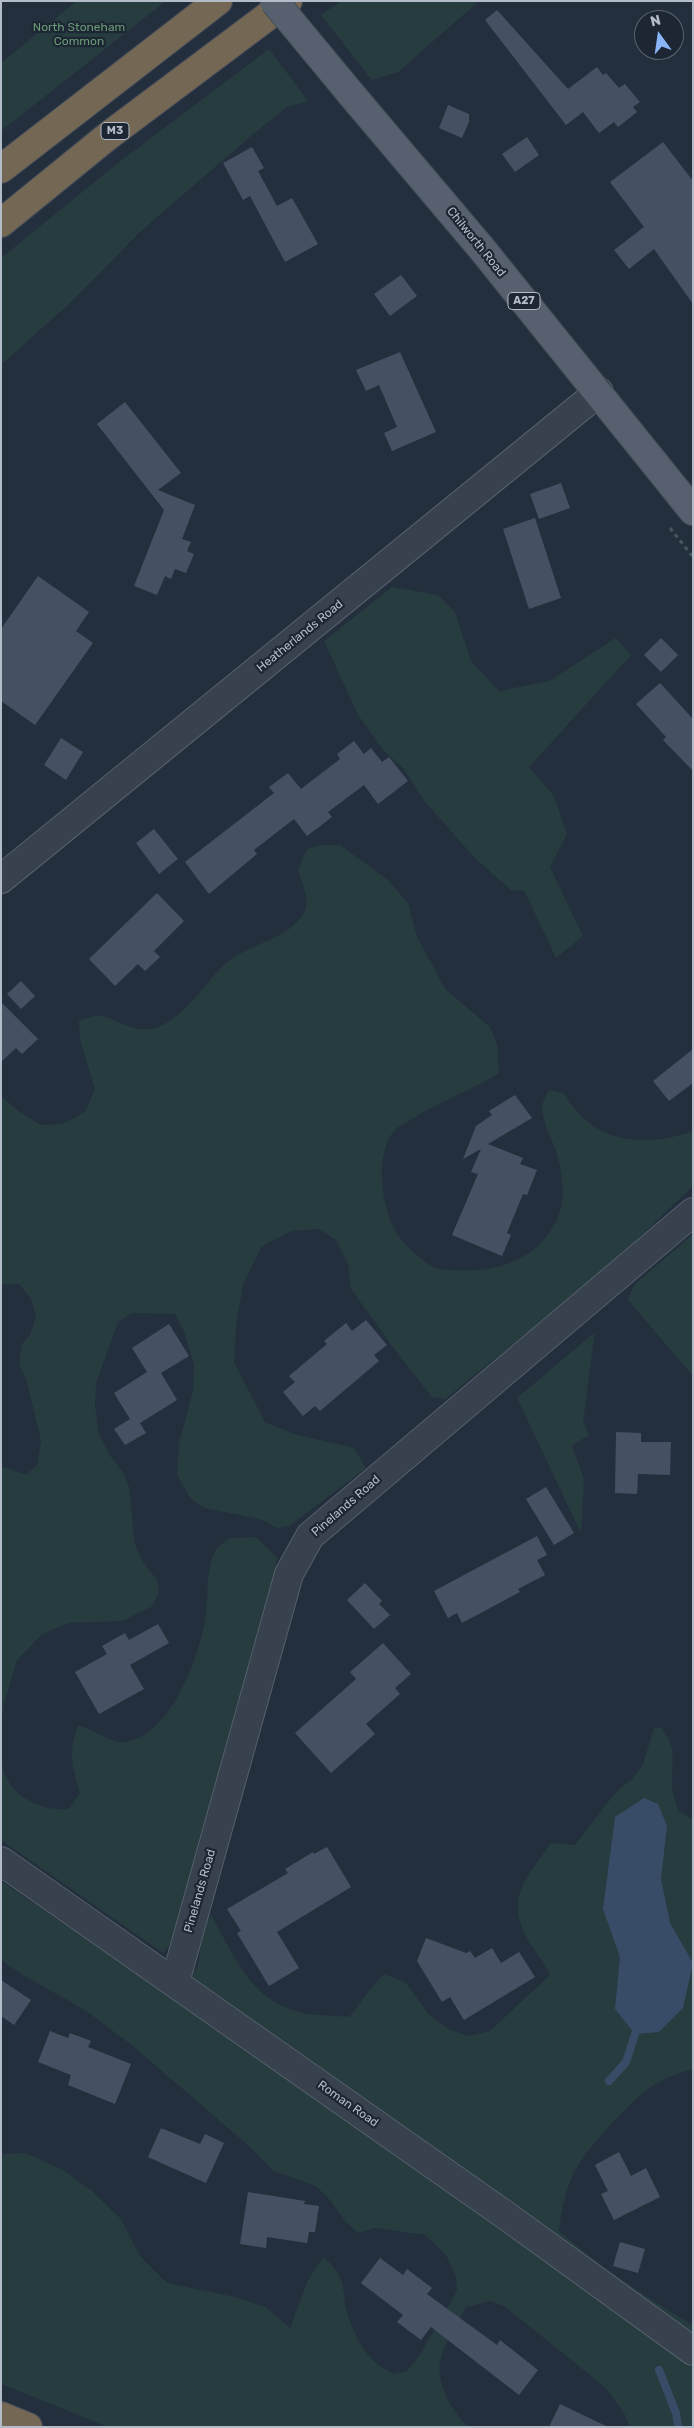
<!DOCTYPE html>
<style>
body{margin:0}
#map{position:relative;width:694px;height:2428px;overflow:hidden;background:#242f3e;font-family:Rubik,sans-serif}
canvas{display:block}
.frame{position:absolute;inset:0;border:2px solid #b4bcc9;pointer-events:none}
.north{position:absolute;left:634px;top:10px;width:50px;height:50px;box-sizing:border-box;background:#1d2633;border:1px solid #59626f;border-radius:50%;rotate:346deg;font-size:14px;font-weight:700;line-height:20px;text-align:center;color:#b4bcc9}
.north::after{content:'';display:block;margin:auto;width:18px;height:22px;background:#8ab4f8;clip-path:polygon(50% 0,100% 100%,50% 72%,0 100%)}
</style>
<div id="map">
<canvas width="694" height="2428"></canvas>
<div class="frame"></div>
<div class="north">N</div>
</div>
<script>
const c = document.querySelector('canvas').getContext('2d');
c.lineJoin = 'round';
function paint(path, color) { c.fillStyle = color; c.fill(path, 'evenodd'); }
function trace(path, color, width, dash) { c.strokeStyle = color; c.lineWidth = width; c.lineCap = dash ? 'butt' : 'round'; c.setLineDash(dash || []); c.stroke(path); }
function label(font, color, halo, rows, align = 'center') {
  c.font = font + ' Rubik,sans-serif'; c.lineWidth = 4.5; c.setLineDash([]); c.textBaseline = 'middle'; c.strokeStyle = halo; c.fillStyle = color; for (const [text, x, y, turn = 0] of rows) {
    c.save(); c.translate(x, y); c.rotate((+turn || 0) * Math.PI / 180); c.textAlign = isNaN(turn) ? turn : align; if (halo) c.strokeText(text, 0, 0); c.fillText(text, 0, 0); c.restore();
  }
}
const green = new Path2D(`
 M77 1H166L1 131V63Z
 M341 1H479L398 72 372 80 321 15Z
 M269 49 308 101 287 107 251 136 141 231 70 303 1 365V258L118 163Z
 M392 587 438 595 455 612 471 661 499 691 549 681 616 638 631 655 529 767 554 796 567 834 550 867 583 936 556 958 524 890 512 891 476 859 426 803 403 768 384 751 358 715 324 641Z
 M323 845H340L388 880 408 903 417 937 446 990 490 1027 497 1044 499 1073C470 1092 437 1102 409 1121 404 1124 397 1127 393 1132 373 1158 382 1218 403 1242 411 1250 423 1261 432 1267 438 1270 448 1269 454 1270 498 1273 539 1260 558 1217 566 1199 562 1172 557 1154 552 1138 542 1123 542 1107 542 1102 547 1095 549 1090L563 1093C572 1106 584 1121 598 1129 627 1145 663 1142 693 1131V1186L606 1269 445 1399 432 1397 398 1354 351 1289 348 1264 336 1240 320 1229 291 1231 261 1247 243 1285 236 1326 234 1362 265 1422 294 1434 354 1448 366 1468 289 1526 277 1528 260 1519 204 1508 190 1498 177 1475 179 1443 193 1391 194 1365 184 1331 175 1314 132 1313 118 1322 96 1383 95 1406 99 1435 111 1457 124 1474 129 1487 135 1544 143 1562 157 1580 159 1594 151 1607 122 1621 68 1623 41 1635 17 1660 4 1703 1 1721V1466L26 1475 37 1465 41 1441 27 1382 19 1364 22 1344 30 1335 36 1316 31 1299 19 1284H1V1096L21 1113 41 1125 62 1124 85 1112 95 1089 80 1040 79 1021C85 1019 95 1015 101 1016 117 1019 130 1031 148 1029 179 1027 204 983 225 964 249 943 288 940 304 913 311 902 301 880 298 869L307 849Z
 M693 1234V1376L628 1300 634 1285Z
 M595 1332 583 1422 589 1435 572 1446 584 1479 581 1533 517 1398Z
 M256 1537 277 1557 274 1575 219 1770 179 1933 163 1953 1 1840V1759C5 1793 37 1812 69 1809L80 1793C72 1766 68 1752 78 1725 89 1728 111 1742 120 1742 168 1743 199 1658 205 1619 209 1598 205 1571 215 1551 218 1546 225 1542 229 1538Z
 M654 1728H662C677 1749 672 1760 672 1784 672 1793 676 1802 678 1811L693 1820V2069C679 2073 666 2077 654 2085 633 2098 588 2147 576 2169 566 2186 561 2211 559 2231 601 2267 645 2297 693 2325V2427H630L624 2413 606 2388 504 2306 490 2301 466 2307C458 2322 448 2337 442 2353 433 2378 450 2411 469 2427H108L1 2384V2154L26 2153 63 2170 92 2191 121 2219 140 2256 167 2283 235 2297 265 2307 290 2328 307 2282 323 2257C347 2277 341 2285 347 2312 351 2327 362 2350 373 2360 379 2366 386 2370 393 2374L407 2371 419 2356 457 2291 456 2276 446 2255 425 2235 375 2228 358 2233 344 2220 330 2200 316 2186 274 2171 250 2147 133 2046 85 2010 23 1975 1 1960V1881L174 1999 198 1966 204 1923 211 1915C234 1955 250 2000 299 2012 314 2016 333 2015 349 2017 361 2003 370 1987 384 1974L405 1982 430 2016 449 2029 468 2036 490 2031 550 1975C543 1960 531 1947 524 1932 506 1893 531 1873 551 1843L575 1845 608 1802 620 1788 632 1780 643 1764Z`);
const water = new Path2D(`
 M644 1798 658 1804 667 1826 661 1879 670 1923 693 1963 683 2008 659 2032 635 2034 615 2009 620 1957 603 1909 615 1817Z`);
const stream = new Path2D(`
 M609 2081 626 2062 635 2034
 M659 2370 676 2413 678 2427`);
const building = new Path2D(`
 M497 10 568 89 597 67 603 75 606 73 619 88 625 84 640 102 633 107 637 112 618 127 614 122 599 133 583 112 566 125 485 20Z
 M448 105 469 114V122L462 138 439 128Z
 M527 137 539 155 515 172 502 154Z
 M663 142 693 181V304L654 249 629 269 614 250 644 227 610 182Z
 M252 147 264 168 258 171 277 206 292 198 318 244 285 262 250 196 243 200 223 163Z
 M401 275 417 296 390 316 374 294Z
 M400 352 436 432 392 451 384 433 397 427 379 385 366 391 356 370Z
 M125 402 181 473 158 490 195 505 182 539 191 542 187 551 194 554 186 573 175 569 171 579 165 576 157 595 134 586 164 510 97 424Z
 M561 483 570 508 539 519 530 494Z
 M535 518 561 598 529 609 503 529Z
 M38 576 89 612 76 631 93 643 35 725 1 701V629Z
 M661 638 678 655 661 672 644 655Z
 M660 683 693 719V771L663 740 666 737 636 704Z
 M61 738 83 752 66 780 44 765Z
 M354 741 364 754 371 748 382 762 389 757 408 781 378 804 364 785 328 812 332 817 307 836 294 819 254 850 257 854 209 894 185 862 274 793 269 787 288 773 301 789 340 759 337 754Z
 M154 829 178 859 159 874 136 843Z
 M157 893 184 921 154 951 160 957 145 971 138 964 115 986 89 959Z
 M21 981 35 996 21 1009 7 994Z
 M1 1002 38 1039 22 1054 16 1048 1 1062Z
 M693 1049V1083L669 1101 653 1081Z
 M515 1095 532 1118 488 1144 523 1158 520 1164 537 1170 527 1195 523 1194 507 1233 511 1235 502 1256 452 1235 478 1174 471 1172 481 1149 463 1159 476 1126 492 1115 489 1111Z
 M366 1320 387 1345 374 1355 379 1361 320 1411 315 1406 303 1416 283 1392 295 1382 289 1376 327 1344 324 1341 346 1323 352 1331Z
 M169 1324 189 1356 161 1373 177 1400 140 1423 146 1433 125 1445 114 1429 130 1419 114 1393 147 1372 132 1348Z
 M616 1432 641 1433V1442H671L670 1475 638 1474 637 1494 615 1493Z
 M546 1487 574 1533 554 1545 526 1499Z
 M537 1536 547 1555 537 1560 545 1575 518 1589 520 1592 462 1623 457 1613 448 1618 434 1591Z
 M365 1583 382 1601 379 1604 390 1615 374 1629 347 1600Z
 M158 1624 169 1643 130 1665 144 1689 99 1714 75 1672 107 1654 102 1646 125 1633 129 1640Z
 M383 1643 411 1674 395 1688 400 1694 366 1724 375 1734 331 1773 295 1733 356 1679 350 1672Z
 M327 1847 351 1887 277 1932 299 1968 269 1986 237 1933 241 1931 227 1909 288 1873 285 1869 313 1852 314 1854Z
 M426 1938 466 1953 470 1951 475 1958 492 1948 501 1963 519 1952 535 1977 464 2020 450 1997 442 2002 417 1961Z
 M1 1980 31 2000 14 2025 1 2016Z
 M50 2031 68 2038 70 2033 91 2041 88 2047 131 2064 115 2104 68 2085 71 2075 38 2062Z
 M161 2128 200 2144 205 2134 224 2143 206 2183 148 2157Z
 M619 2152 631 2176 646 2168 660 2197 614 2220 601 2194 608 2191 595 2165Z
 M248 2192 305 2201 304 2204 319 2206 315 2232H309L307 2243 267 2237 266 2248 240 2244Z
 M620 2242 645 2249 638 2273 613 2266Z
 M380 2258 403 2275 407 2269 432 2288 427 2294 497 2345 500 2340 538 2370 519 2395 431 2327 421 2340 397 2322 403 2315 361 2283Z
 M560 2404 608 2427H549Z`);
const path = new Path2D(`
 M670 528 693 557`);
const minor = new Path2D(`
 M1 879 599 392
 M1 1861 508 2217 693 2351
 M175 1982 289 1574 310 1536 693 1212`);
const major = new Path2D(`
 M351 94 482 249 693 511`);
const highway = new Path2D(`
 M1 169 218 1
 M1 223 108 136 288 1
 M1 2416 28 2427`);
const majorBridge = new Path2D(`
 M274 1 351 94`);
const shields = [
 [115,131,28],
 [524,301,32]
];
const shieldNames = [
 ["M3",115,131],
 ["A27",524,301]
];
const parkNames = [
 ["North Stoneham",79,28],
 ["Common",79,42]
];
const streetNames = [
 ["Chilworth Road",476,242,51],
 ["Heatherlands Road",300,636,-39],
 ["Pinelands Road",346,1506,-41],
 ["Pinelands Road",200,1891,-74],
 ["Roman Road",348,2104,35]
];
paint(green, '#263c3f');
paint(water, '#394c67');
trace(stream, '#394c67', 8);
paint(building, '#455162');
trace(minor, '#565f6c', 30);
trace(major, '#414a57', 30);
trace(highway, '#434c59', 30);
trace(path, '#44595c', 3, [4, 4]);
trace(minor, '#38414e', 28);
trace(major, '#56606e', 28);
trace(highway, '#746855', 28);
trace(majorBridge, '#414a57', 30, []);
trace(majorBridge, '#56606e', 28);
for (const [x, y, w] of shields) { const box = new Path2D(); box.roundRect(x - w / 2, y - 8.5, w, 17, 4); c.fillStyle = '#1d2633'; c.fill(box); trace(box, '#b4bcc9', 1); }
label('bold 11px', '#b4bcc9', null, shieldNames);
label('12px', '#6b9a76', '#1d2633', parkNames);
label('12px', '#b4bcc9', '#1d2633', streetNames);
</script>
